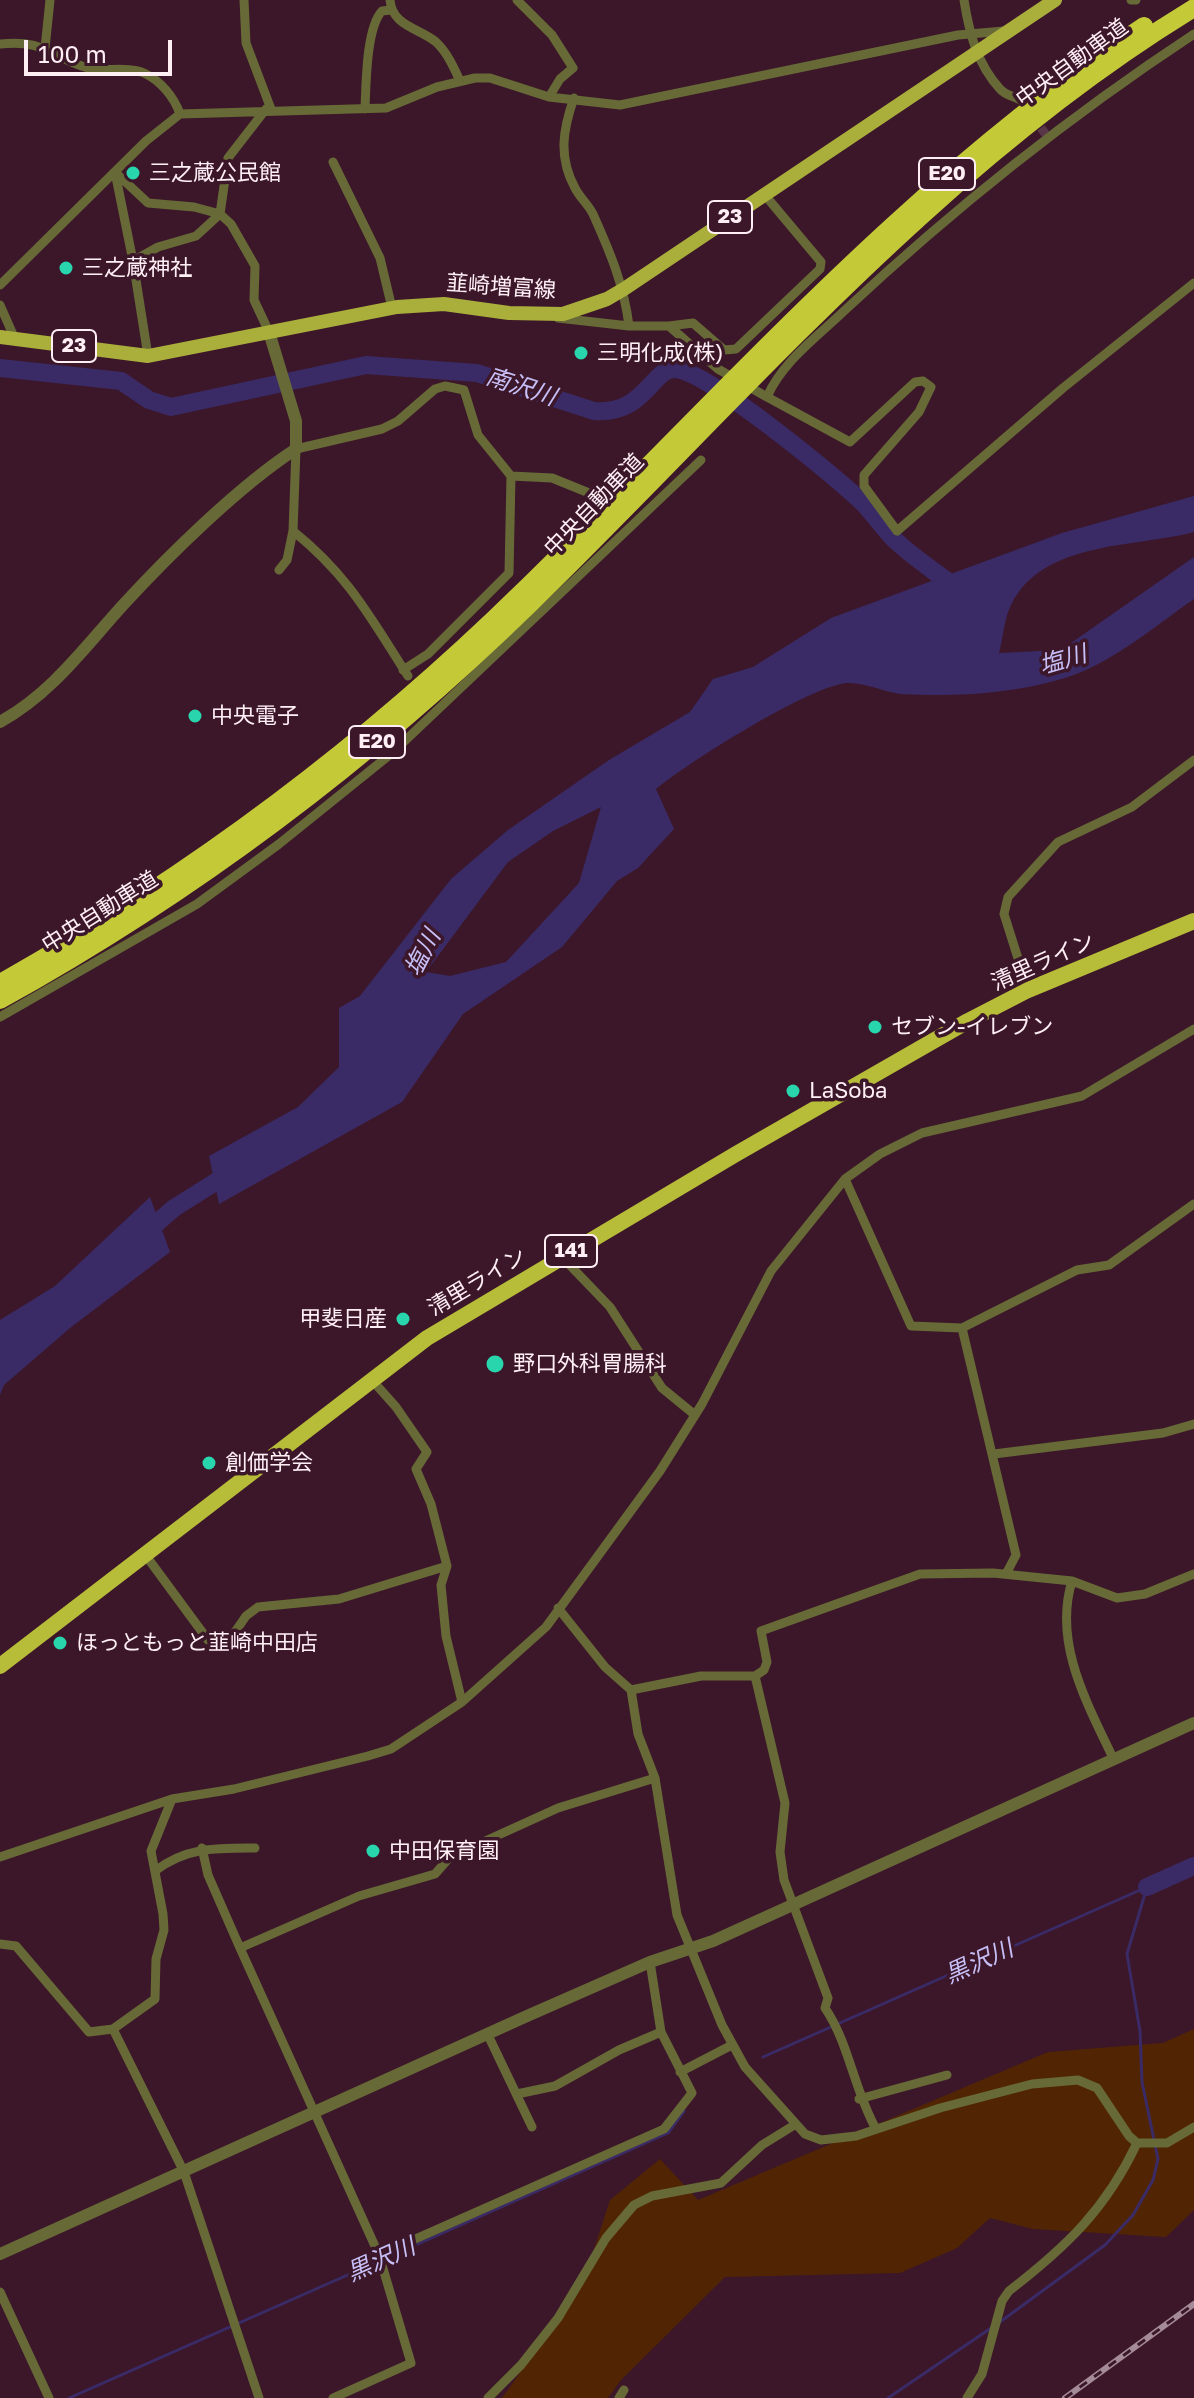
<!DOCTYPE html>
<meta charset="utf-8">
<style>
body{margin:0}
#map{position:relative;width:1194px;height:2398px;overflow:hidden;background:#3c1729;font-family:"Golos Text",sans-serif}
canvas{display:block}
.scale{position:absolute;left:24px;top:40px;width:148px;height:36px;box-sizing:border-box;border:4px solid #ffeff5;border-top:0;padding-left:10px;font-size:24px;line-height:28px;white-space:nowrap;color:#ffeff5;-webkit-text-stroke:6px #3c1729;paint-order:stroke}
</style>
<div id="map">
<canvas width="1194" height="2398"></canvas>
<div class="scale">100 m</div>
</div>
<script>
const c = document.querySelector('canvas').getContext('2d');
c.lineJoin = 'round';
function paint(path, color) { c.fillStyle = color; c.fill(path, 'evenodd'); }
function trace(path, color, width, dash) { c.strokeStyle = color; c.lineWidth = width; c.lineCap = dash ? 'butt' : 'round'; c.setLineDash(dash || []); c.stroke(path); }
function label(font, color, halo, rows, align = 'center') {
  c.font = font + ' "Golos Text","Noto Sans JP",sans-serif'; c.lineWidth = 7; c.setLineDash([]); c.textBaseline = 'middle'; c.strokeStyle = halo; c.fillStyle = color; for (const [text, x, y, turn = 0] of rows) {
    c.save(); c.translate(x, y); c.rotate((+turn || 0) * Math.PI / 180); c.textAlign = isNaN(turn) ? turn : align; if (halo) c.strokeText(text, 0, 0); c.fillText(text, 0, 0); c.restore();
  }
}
const green = new Path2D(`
 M1194 2029V2210L1166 2237 1033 2229 990 2218 957 2248 900 2273 725 2277 621 2380 608 2398H502L582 2286 610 2200 660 2159 698 2200 1048 2052 1163 2043Z`);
const water = new Path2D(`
 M1194 496V532C1135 548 1043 540 1011 605 1004 619 1003 639 999 653L1061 650 1194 557V599C1152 628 1108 667 1058 680 1008 694 953 697 901 694 884 692 864 682 847 683 807 687 689 762 656 789L674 829 638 868 617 881 562 947 463 1014 402 1102 219 1204 209 1156 298 1107 339 1067V1008L360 996 451 879 508 830 609 760 690 712 713 679 753 667 831 618 1062 533ZM601 807 579 883 506 962 450 976 426 972 508 862 553 831Z
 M150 1197 170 1252 70 1328 4 1385 0 1395V1320L55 1286Z`);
const stream = new Path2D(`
 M763 2057 1147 1887
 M384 2259 668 2133 684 2111
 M1000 2322 1105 2245 1133 2215 1153 2180 1158 2159 1142 2082 1140 2031 1127 1954 1147 1887
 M69 2398 377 2262
 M888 2398 991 2328`);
const river = new Path2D(`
 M0 368 121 381 149 400 171 407 366 365 477 373 594 411C646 415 652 367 676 369 710 373 830 473 860 500 873 512 883 529 896 541 915 559 939 574 959 590
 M143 1235 174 1208 233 1171
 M1147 1887 1194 1866`);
const minorTunnel = new Path2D(`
 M1033 117 1047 136`);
const minor = new Path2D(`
 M244 0 246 43 271 109
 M390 0C392 26 419 28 436 42 447 52 454 68 460 81
 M517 0 552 35 573 68 560 79 549 97
 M964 0C969 32 977 64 1000 89 1006 96 1015 96 1022 101
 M1131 0H1136
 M0 44C46 39 49 57 88 68 105 72 128 66 144 73 161 81 174 97 180 114
 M45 48 50 0
 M574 98C563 129 558 157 575 188 580 198 588 204 593 214 610 252 624 285 629 326
 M365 109C366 86 366 28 382 11L391 10
 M333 162 380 258 392 308
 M115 172 148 203 194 207 220 214 231 224 255 266 254 300 269 332
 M115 172 133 261
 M0 285 146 141 180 114 386 108 437 87 475 78H490L549 97 620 105 958 35 1004 31
 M0 305 15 339
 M558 318 629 326H669L718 369 767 397C782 362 817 337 844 311 952 210 1071 115 1194 34
 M669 326 693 323 724 350 736 349 820 269 821 262 764 194
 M148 356 133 261 158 247 196 236 220 214 228 158 266 109
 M767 397 850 442 915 382 923 381 931 387 919 412 864 475V486L897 531 1063 388 1194 283
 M511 476 552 478 599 497
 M279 570 287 560 293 531
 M403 670 428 654 509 573 511 476 478 435 464 390 445 386 435 389 398 421 382 429 296 449 293 531C349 576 370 617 408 676
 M1028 990 1004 914 1008 897 1058 842 1132 807 1194 760
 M0 1017 197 904 279 844 392 753 701 460
 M845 1179 911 1326 962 1328 1077 1270 1109 1265 1194 1204
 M561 1256 610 1307 662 1388 695 1415
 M962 1328 1016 1555 1006 1574
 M371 1379 396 1407 427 1452 416 1469 431 1504 447 1566 441 1585 446 1636 462 1702
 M994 1454 1163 1433 1194 1424
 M144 1553 208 1640 224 1648 246 1616 258 1607 339 1599 447 1566
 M1072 1581C1053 1643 1087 1703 1113 1758
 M558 1608 605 1667 631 1690 638 1734 655 1778 677 1915 722 2025 745 2067 805 2134 821 2140 856 2136 940 2108 1032 2084 1078 2080 1097 2088 1129 2136 1137 2143H1167L1194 2127
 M755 1676 785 1803 780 1852 784 1880 828 1998 825 2008C849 2043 854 2090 876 2129
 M631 1690 701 1676H755L764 1670 767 1662 761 1631 920 1574 993 1573 1072 1581 1117 1598 1145 1594 1194 1574
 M172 1799 151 1851 163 1914 164 1930 156 1959 155 1999 113 2029 184 2172 259 2398
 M202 1848 208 1875 240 1948 379 2255 411 2363 333 2398
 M0 1857 172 1799 234 1789 368 1756 391 1749 462 1702 546 1627 660 1471 702 1404 771 1271 845 1179 880 1154 922 1133 1082 1096 1194 1029
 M155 1871C186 1847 216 1848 255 1848
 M0 1944 16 1946 89 2032 113 2029
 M240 1948 359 1896 435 1874 450 1857 558 1808 655 1778
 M487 2033 532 2127
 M680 2072 732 2045
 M517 2094 555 2086 619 2050 661 2032
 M859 2099 947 2075
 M379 2255 664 2129 692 2093 661 2032 650 1962
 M0 2292 49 2398
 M488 2398 521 2365 558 2318 606 2238 634 2205 652 2196 721 2183 762 2145 796 2124
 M619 2398 624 2390
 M967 2398 982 2374 1002 2301 1009 2291C1066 2247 1106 2209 1137 2143`);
const tertiary = new Path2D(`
 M0 722C52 693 84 648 123 605 169 555 239 486 296 449V421L269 332
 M0 2254 527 2016 650 1962 713 1941 1194 1723`);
const primary = new Path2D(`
 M0 337 148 356 397 307 444 304 509 313 563 314 607 299 624 289 1055 0`);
const trunk = new Path2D(`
 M0 1666 427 1338 736 1154 968 1021 1028 990 1194 921`);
const motorway = new Path2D(`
 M0 983C191 876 366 745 522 592 724 395 907 183 1144 26
 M0 1000C195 892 372 758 531 603 743 396 939 163 1194 8`);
const rail = new Path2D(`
 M1065 2398 1194 2304`);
const markers = [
 [133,173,8,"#29d5ac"],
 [66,268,8,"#29d5ac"],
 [581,353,8,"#29d5ac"],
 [195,716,8,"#29d5ac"],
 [875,1027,8,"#29d5ac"],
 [793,1091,8,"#29d5ac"],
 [403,1319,8,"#29d5ac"],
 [495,1364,10,"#29d5ac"],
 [209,1463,8,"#29d5ac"],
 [60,1643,8,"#29d5ac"],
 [373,1851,8,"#29d5ac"]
];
const shields = [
 [947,174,56],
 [730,217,44],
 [74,346,44],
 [377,742,56],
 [571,1251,52]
];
const shieldNames = [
 ["E20",947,174],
 ["23",730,217],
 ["23",74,346],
 ["E20",377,742],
 ["141",571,1251]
];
const streetNames = [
 ["中央自動車道",1072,63,-36],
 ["韮崎増富線",501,287,4],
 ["中央自動車道",594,505,-46],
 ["中央自動車道",100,912,-32],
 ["清里ライン",1043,962,-24],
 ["清里ライン",477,1282,-31]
];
const poiNames = [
 ["三之蔵公民館",149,173],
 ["三之蔵神社",82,268],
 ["三明化成(株)",597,353],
 ["中央電子",211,716],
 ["セブン-イレブン",891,1027],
 ["LaSoba",809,1091],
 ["甲斐日産",387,1319,"right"],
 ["野口外科胃腸科",513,1364],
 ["創価学会",225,1463],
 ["ほっともっと韮崎中田店",76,1643],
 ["中田保育園",389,1851]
];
const waterNames = [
 ["南沢川",521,387,18],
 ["塩川",1063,660,-16],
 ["塩川",423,953,-63],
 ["黒沢川",979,1962,-24],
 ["黒沢川",381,2260,-24]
];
paint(green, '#512504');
paint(water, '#3a2b67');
trace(stream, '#3a2b67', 3);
trace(river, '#3a2b67', 18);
trace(minorTunnel, '#593748', 9, [9, 4.5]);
trace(minor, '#676a37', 9);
trace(tertiary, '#676a37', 12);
trace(primary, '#aaaf3b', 14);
trace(trunk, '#b7bc39', 16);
trace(motorway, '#c4ca37', 18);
trace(rail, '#a58b97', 6);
trace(rail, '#3c1729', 3, [9]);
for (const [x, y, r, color] of markers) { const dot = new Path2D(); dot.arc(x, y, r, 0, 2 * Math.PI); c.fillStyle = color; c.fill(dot); trace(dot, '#3c1729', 3); }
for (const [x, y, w] of shields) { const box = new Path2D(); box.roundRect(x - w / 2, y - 16, w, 32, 6); c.fillStyle = '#3c1729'; c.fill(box); trace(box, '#ffeff5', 2); }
label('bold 20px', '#ffeff5', null, shieldNames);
label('22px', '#ffeff5', '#3c1729', streetNames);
label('22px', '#ffeff5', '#3c1729', poiNames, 'left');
label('italic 24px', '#c7bff7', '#3c1729', waterNames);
</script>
